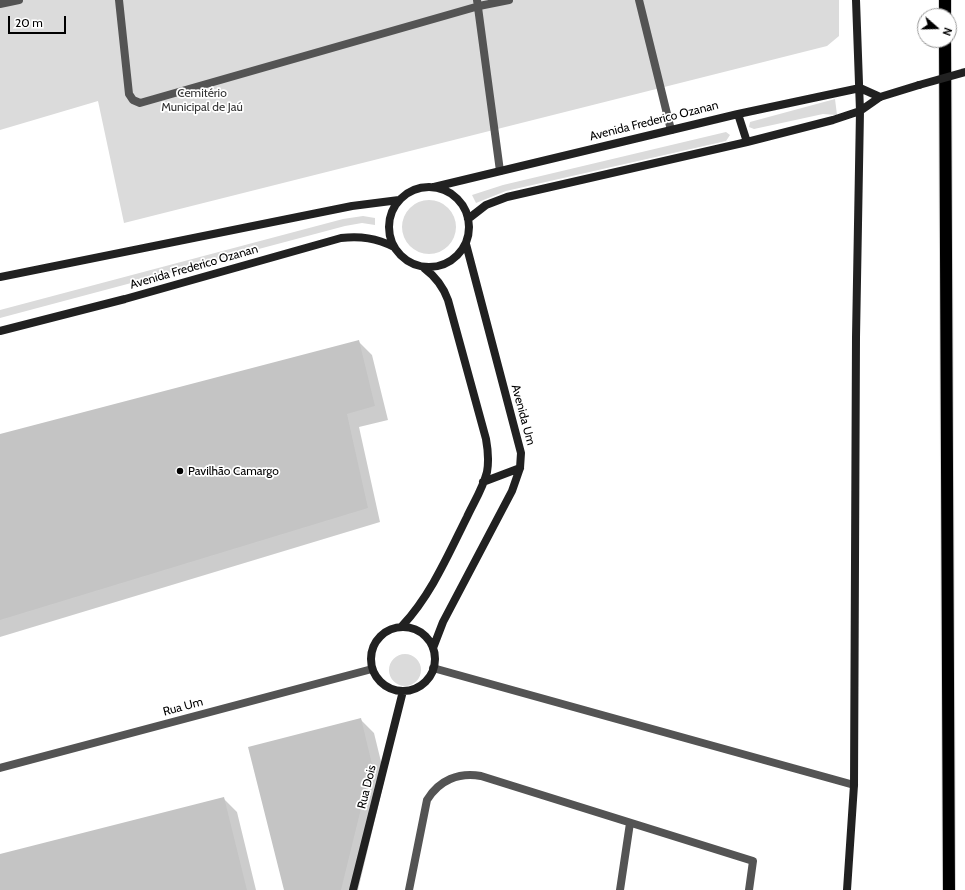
<!DOCTYPE html>
<meta charset="utf-8">
<style>
body{margin:0}
#map{position:relative;width:965px;height:890px;overflow:hidden;background:#fff;font-family:Cabin,sans-serif}
canvas{display:block}
.north{position:absolute;left:917px;top:8px;width:40px;height:40px;box-sizing:border-box;background:#fff;border:1px solid #999;border-radius:50%;rotate:110deg;font-size:11px;font-weight:700;line-height:16px;text-align:center;color:#000}
.north::after{content:'';display:block;margin:auto;width:14px;height:18px;background:#000;clip-path:polygon(50% 0,100% 100%,50% 72%,0 100%)}
.scale{position:absolute;left:8px;top:16px;width:58px;height:18px;box-sizing:border-box;border:2px solid #000;border-top:0;padding-left:5px;font-size:12px;line-height:14px;white-space:nowrap;color:#000;-webkit-text-stroke:3px #fff;paint-order:stroke}
</style>
<div id="map">
<canvas width="965" height="890"></canvas>
<div class="north">N</div>
<div class="scale">20 m</div>
</div>
<script>
const c = document.querySelector('canvas').getContext('2d');
c.lineJoin = 'round';
function paint(path, color) { c.fillStyle = color; c.fill(path, 'evenodd'); }
function trace(path, color, width, dash) { c.strokeStyle = color; c.lineWidth = width; c.lineCap = dash ? 'butt' : 'round'; c.setLineDash(dash || []); c.stroke(path); }
function label(font, color, halo, rows, align = 'center') {
  c.font = font + ' Cabin,sans-serif'; c.lineWidth = 3.5; c.setLineDash([]); c.textBaseline = 'middle'; c.strokeStyle = halo; c.fillStyle = color; for (const [text, x, y, turn = 0] of rows) {
    c.save(); c.translate(x, y); c.rotate((+turn || 0) * Math.PI / 180); c.textAlign = isNaN(turn) ? turn : align; if (halo) c.strokeText(text, 0, 0); c.fillText(text, 0, 0); c.restore();
  }
}
const green = new Path2D(`
 M0 0H839V36L827 46 124 223 98 101 0 130Z
 M835 99 837 115 823 114 754 129 749 127 750 122Z
 M726 132 730 135 726 141 506 191 476 203 472 195 503 185Z
 M402 227a27 27 0 1 1 54 0a27 27 0 1 1-54 0Z
 M363 216 375 218V225L362 223 345 226 0 318V310L343 219Z
 M389 670a16 16 0 1 1 32 0a16 16 0 1 1-32 0Z`);
const shadow = new Path2D(`
 M358 341 372 355 388 420 359 427 380 522 0 637V435Z
 M361 720 374 733 385 778 358 890H285Z
 M223 798 237 812 256 890H0V855Z`);
const building = new Path2D(`
 M359 340 375 406 347 414 368 508 0 620V434Z
 M361 718 372 764 341 890H284L248 747Z
 M224 797 247 890H0V854Z`);
const lane = new Path2D(`
 M119 0 129 94 133 100 140 103 479 6 509 0
 M477 0 500 171
 M639 0 671 130
 M0 4 19 0`);
const street = new Path2D(`
 M433 668 854 785
 M0 768 372 669
 M409 890 427 800C439 780 459 772 481 776L753 861 749 890
 M620 890 630 823`);
const secondary = new Path2D(`
 M738 114 747 142
 M389 227a40 40 0 1 1 80 0a40 40 0 1 1-80 0Z
 M434 187 738 114 827 95 860 88 880 97
 M468 219 486 205 507 197 747 142 833 120 860 111 880 97 919 85
 M0 277 352 206 399 200
 M0 331 125 299 341 238C361 236 376 238 394 247
 M483 482 520 468
 M402 626C431 595 448 555 467 517 474 502 483 488 487 472 489 461 488 450 486 439L448 300C443 286 436 277 424 268
 M371 659a32 32 0 1 1 64 0a32 32 0 1 1-64 0Z
 M433 648 443 622 512 491 520 468 521 453 466 244
 M353 890 403 691
 M847 890 854 785 856 337 860 111 856 0`);
const highway = new Path2D(`
 M945 0V16
 M945 40 949 890`);
const secondaryBridge = new Path2D(`
 M919 85 965 72`);
const markers = [
 [180,471,4,"#000"]
];
const parkNames = [
 ["Cemitério",202,93],
 ["Municipal de Jaú",202,107]
];
const streetNames = [
 ["Avenida Frederico Ozanan",654,121,-14],
 ["Avenida Frederico Ozanan",194,267,-16],
 ["Avenida Um",523,415,75],
 ["Rua Um",183,707,-15],
 ["Rua Dois",367,787,-76]
];
const poiNames = [
 ["Pavilhão Camargo",188,471]
];
paint(green, '#dbdbdb');
paint(shadow, '#0003');
paint(building, '#c4c4c4');
trace(highway, '#dbdbdb', 14);
trace(lane, '#545454', 8);
trace(street, '#545454', 8);
trace(secondary, '#212121', 8);
trace(highway, '#000', 12);
trace(secondaryBridge, '#212121', 8);
for (const [x, y, r, color] of markers) { const dot = new Path2D(); dot.arc(x, y, r, 0, 2 * Math.PI); c.fillStyle = color; c.fill(dot); trace(dot, '#fff', 1.5); }
label('12px', '#323232', '#fff', parkNames);
label('12px', '#000', '#fff', streetNames);
label('12px', '#000', '#fff', poiNames, 'left');
</script>
